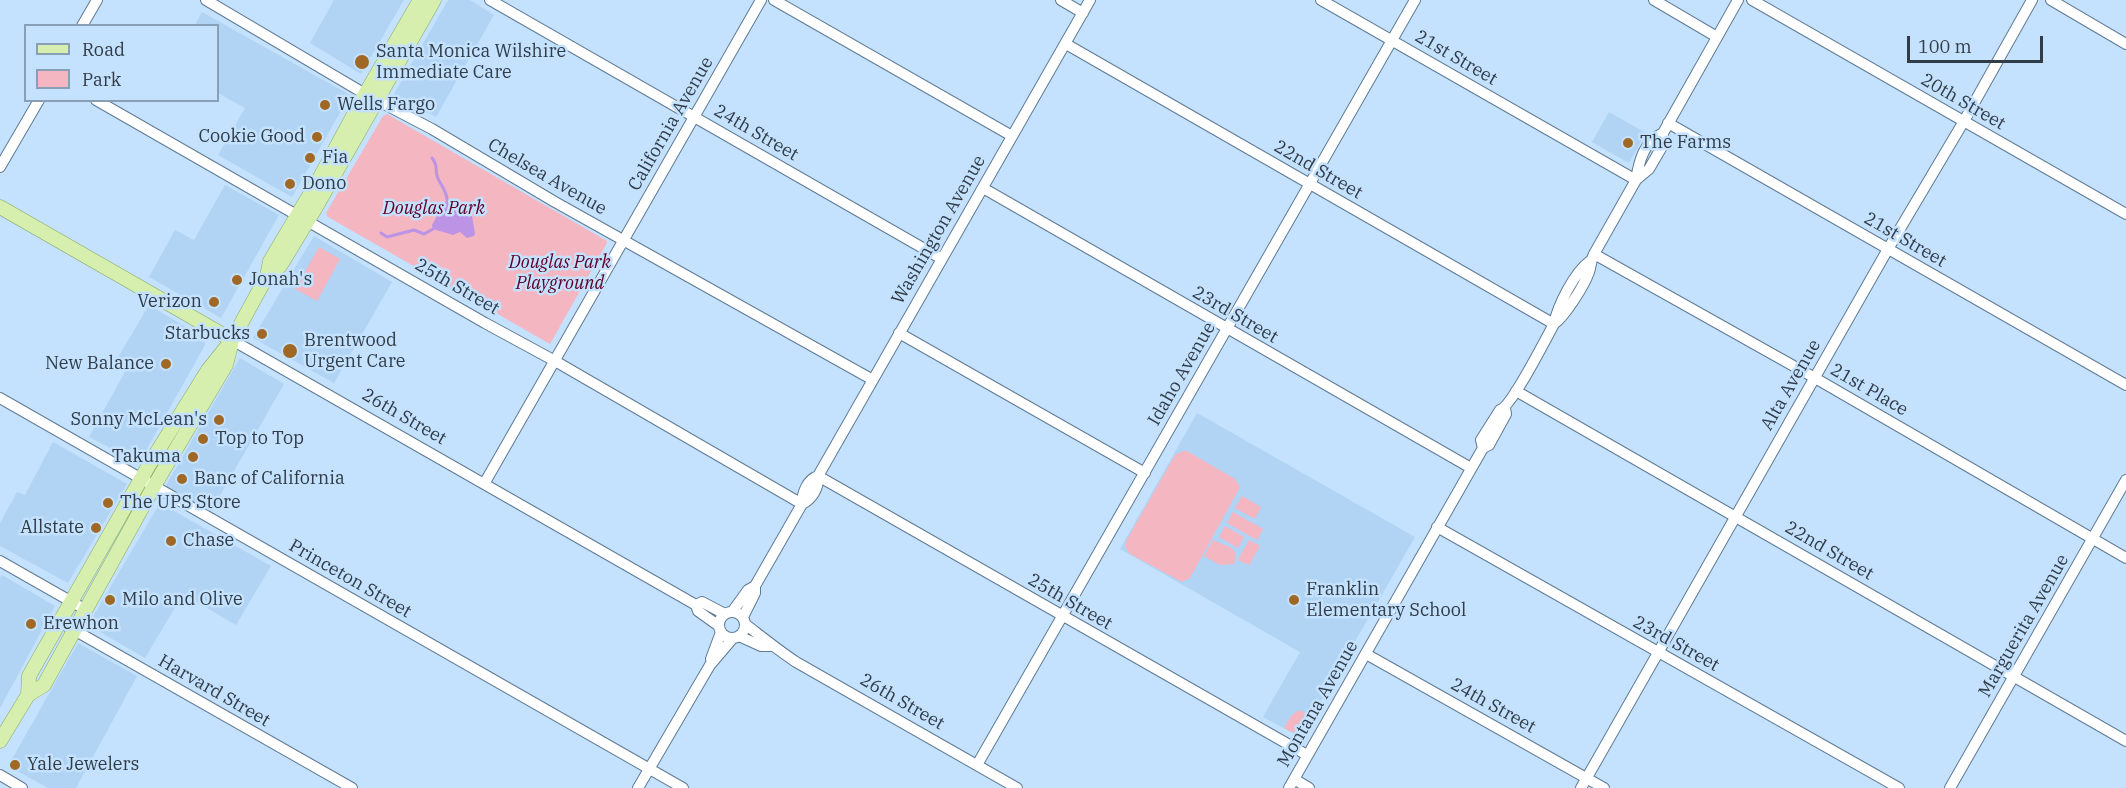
<!DOCTYPE html>
<style>
body{margin:0}
#map{position:relative;width:2126px;height:788px;overflow:hidden;background:#c4e1fe;font-family:"IBM Plex Serif",serif}
canvas{display:block}
.legend{position:absolute;left:24px;top:24px;width:195px;height:78px;box-sizing:border-box;background:#c4e1fe;border:2px solid #899fb5;margin:0;padding:8px 10px;list-style:none;font-size:18px;color:#303c47}
.legend li{display:flex;align-items:center;gap:12px;height:30px}
.legend b{width:30px;border:2px solid #899fb5}
.scale{position:absolute;left:1907px;top:36px;width:136px;height:27px;box-sizing:border-box;border:3px solid #303c47;border-top:0;padding-left:8px;font-size:18px;line-height:21px;white-space:nowrap;color:#303c47;-webkit-text-stroke:4px #c4e1fe;paint-order:stroke}
</style>
<div id="map">
<canvas width="2126" height="788"></canvas>
<ul class="legend">
<li><b style="height:8px;background:#d6efae"></b>Road</li>
<li><b style="height:16px;background:#f4b6c1"></b>Park</li>
</ul>
<div class="scale">100 m</div>
</div>
<script>
const c = document.querySelector('canvas').getContext('2d');
c.lineJoin = 'round';
function paint(path, color) { c.fillStyle = color; c.fill(path, 'evenodd'); }
function trace(path, color, width, dash) { c.strokeStyle = color; c.lineWidth = width; c.lineCap = dash ? 'butt' : 'round'; c.setLineDash(dash || []); c.stroke(path); }
function label(font, color, halo, rows, align = 'center') {
  c.font = font + ' "IBM Plex Serif",serif'; c.lineWidth = 5; c.setLineDash([]); c.textBaseline = 'middle'; c.strokeStyle = halo; c.fillStyle = color; for (const [text, x, y, turn = 0] of rows) {
    c.save(); c.translate(x, y); c.rotate((+turn || 0) * Math.PI / 180); c.textAlign = isNaN(turn) ? turn : align; if (halo) c.strokeText(text, 0, 0); c.fillText(text, 0, 0); c.restore();
  }
}
const built = new Path2D(`
 M334 0H404L361 74 310 43Z
 M448 0H470L494 15 436 117 394 94Z
 M202 12 350 95 292 197 218 155 245 108 218 93V26L195 25Z
 M1609 112 1646 133 1629 163 1592 142Z
 M225 185 279 215 221 318 149 277 175 230 194 240Z
 M314 236 392 282 334 383 253 338Z
 M149 305 204 338 205 345 139 463 89 437 125 372 113 366Z
 M240 358 284 384 210 513 165 487Z
 M1197 413 1415 537 1300 737 1263 717 1300 652 1120 549Z
 M53 442 127 484 68 583 0 546V523L17 492 25 495Z
 M160 503 271 566 236 625 183 594 145 658 88 625Z
 M2 575 55 606 0 708V578Z
 M78 643 137 676 76 788H48L8 766Z`);
const green = new Path2D(`
 M387 114 607 241V243L550 344 328 217 326 213 383 116Z
 M319 247 340 259 317 301 295 289Z
 M1183 451H1187L1235 479 1240 487 1190 578 1182 582 1130 554 1125 547 1126 541 1175 455Z
 M1242 496 1261 507 1255 519 1235 508Z
 M1233 512 1263 529 1257 540 1227 523Z
 M1225 526 1244 537 1238 548 1219 537Z
 M1213 540 1232 548 1236 555 1234 564 1220 565 1204 556Z
 M1249 540 1260 546 1249 565 1238 560Z
 M1299 710 1311 716 1300 736 1284 728 1291 716Z`);
const water = new Path2D(`
 M447 199 455 202V211L463 210 465 214 472 216 475 233 474 236 467 238 460 232 453 235 433 229 432 225Z`);
const stream = new Path2D(`
 M432 158C438 165 435 168 437 176 440 185 446 189 447 199
 M381 233 387 237 414 230 424 234 433 229`);
const minor = new Path2D(`
 M206 0 365 94 432 129 555 202 873 380
 M490 0 942 259
 M774 0 1012 136
 M1061 0 1083 13
 M1321 0 1636 180
 M1654 0 1717 37
 M1752 0 2126 214
 M2051 0 2126 44
 M82 26 97 0
 M1066 44 1554 324
 M96 100 485 323 555 361 802 504
 M1668 123 2126 385
 M0 167 39 100
 M1636 180C1639 161 1644 141 1663 133
 M983 188 1471 468
 M1594 254 1815 378 2126 558
 M1554 324C1565 316 1584 286 1589 272 1591 266 1591 260 1594 254L1636 180 1649 169 1663 145V133L1738 0
 M899 333 1145 473
 M232 340 696 605 698 611 719 626
 M1516 391 2126 741
 M0 398 683 788
 M1483 448 1489 445 1506 414 1505 408
 M818 476 1307 755
 M484 484 761 0
 M802 504C812 499 819 488 818 476L1090 0
 M1437 527 1899 788
 M0 561 86 610
 M696 605 702 602 725 614
 M732 612 748 590 755 586
 M719 625a13 13 0 1 1 26 0a13 13 0 1 1-26 0Z
 M743 617 755 593V586L802 504C802 493 807 480 818 476
 M60 622 352 788
 M745 624C762 637 778 650 796 662L1017 788
 M739 636 761 646H771
 M1366 654 1604 788
 M711 659 721 632
 M977 765 1415 0
 M0 775 22 788
 M1294 779 1309 788
 M638 788 710 665 733 638
 M1289 788 1483 448 1481 440 1500 410C1512 406 1545 340 1554 324 1558 305 1574 273 1590 261
 M1581 788 1888 249 1964 121 2032 0
 M1950 788 2126 480`);
const major = new Path2D(`
 M0 207 232 340
 M267 276 280 266 316 207 434 0
 M28 695 29 676 149 465 208 370 232 340 267 276 270 261 319 179 360 103 420 0
 M0 741 28 695 44 685 154 486 226 365 231 345`);
const markers = [
 [362,62,8,"#a06825"],
 [325,105,6,"#a06825"],
 [317,137,6,"#a06825"],
 [1628,143,6,"#a06825"],
 [310,158,6,"#a06825"],
 [290,184,6,"#a06825"],
 [237,280,6,"#a06825"],
 [214,302,6,"#a06825"],
 [262,334,6,"#a06825"],
 [290,351,8,"#a06825"],
 [166,364,6,"#a06825"],
 [219,420,6,"#a06825"],
 [203,439,6,"#a06825"],
 [193,457,6,"#a06825"],
 [182,479,6,"#a06825"],
 [108,503,6,"#a06825"],
 [96,528,6,"#a06825"],
 [171,541,6,"#a06825"],
 [110,600,6,"#a06825"],
 [1294,600,6,"#a06825"],
 [31,624,6,"#a06825"],
 [15,765,6,"#a06825"]
];
const poiNames = [
 ["Santa Monica Wilshire",376,52],
 ["Immediate Care",376,73],
 ["Wells Fargo",337,105],
 ["Cookie Good",305,137,"right"],
 ["The Farms",1640,143],
 ["Fia",322,158],
 ["Dono",302,184],
 ["Jonah's",249,280],
 ["Verizon",202,302,"right"],
 ["Starbucks",250,334,"right"],
 ["Brentwood",304,341],
 ["Urgent Care",304,362],
 ["New Balance",154,364,"right"],
 ["Sonny McLean's",207,420,"right"],
 ["Top to Top",215,439],
 ["Takuma",181,457,"right"],
 ["Banc of California",194,479],
 ["The UPS Store",120,503],
 ["Allstate",84,528,"right"],
 ["Chase",183,541],
 ["Franklin",1306,590],
 ["Elementary School",1306,611],
 ["Milo and Olive",122,600],
 ["Erewhon",43,624],
 ["Yale Jewelers",27,765]
];
const streetNames = [
 ["21st Street",1456,58,30],
 ["20th Street",1963,102,30],
 ["California Avenue",671,124,-60],
 ["24th Street",756,133,30],
 ["22nd Street",1318,170,30],
 ["Chelsea Avenue",547,177,30],
 ["Washington Avenue",939,230,-60],
 ["21st Street",1905,240,30],
 ["25th Street",457,287,30],
 ["23rd Street",1235,315,30],
 ["Idaho Avenue",1182,374,-60],
 ["Alta Avenue",1791,385,-60],
 ["21st Place",1869,390,30],
 ["26th Street",404,417,30],
 ["22nd Street",1829,551,30],
 ["Princeton Street",350,579,30],
 ["25th Street",1070,602,30],
 ["Marguerita Avenue",2024,626,-60],
 ["23rd Street",1676,644,29],
 ["Harvard Street",214,691,30],
 ["26th Street",902,702,30],
 ["Montana Avenue",1318,704,-60],
 ["24th Street",1493,706,29]
];
const parkNames = [
 ["Douglas Park",434,209],
 ["Douglas Park",560,263],
 ["Playground",560,284]
];
paint(built, '#b1d4f4');
paint(green, '#f4b6c1');
paint(water, '#bc93e5');
trace(stream, '#bc93e5', 3);
trace(minor, '#5f7b94', 12);
trace(major, '#8aa967', 15);
trace(minor, '#fff', 10);
trace(major, '#d6efae', 14);
for (const [x, y, r, color] of markers) { const dot = new Path2D(); dot.arc(x, y, r, 0, 2 * Math.PI); c.fillStyle = color; c.fill(dot); trace(dot, '#c4e1fe', 2); }
label('18px', '#303c47', '#c4e1fe', poiNames, 'left');
label('18px', '#303c47', '#c4e1fe', streetNames);
label('italic 18px', '#5d0025', '#c4e1fe', parkNames);
</script>
